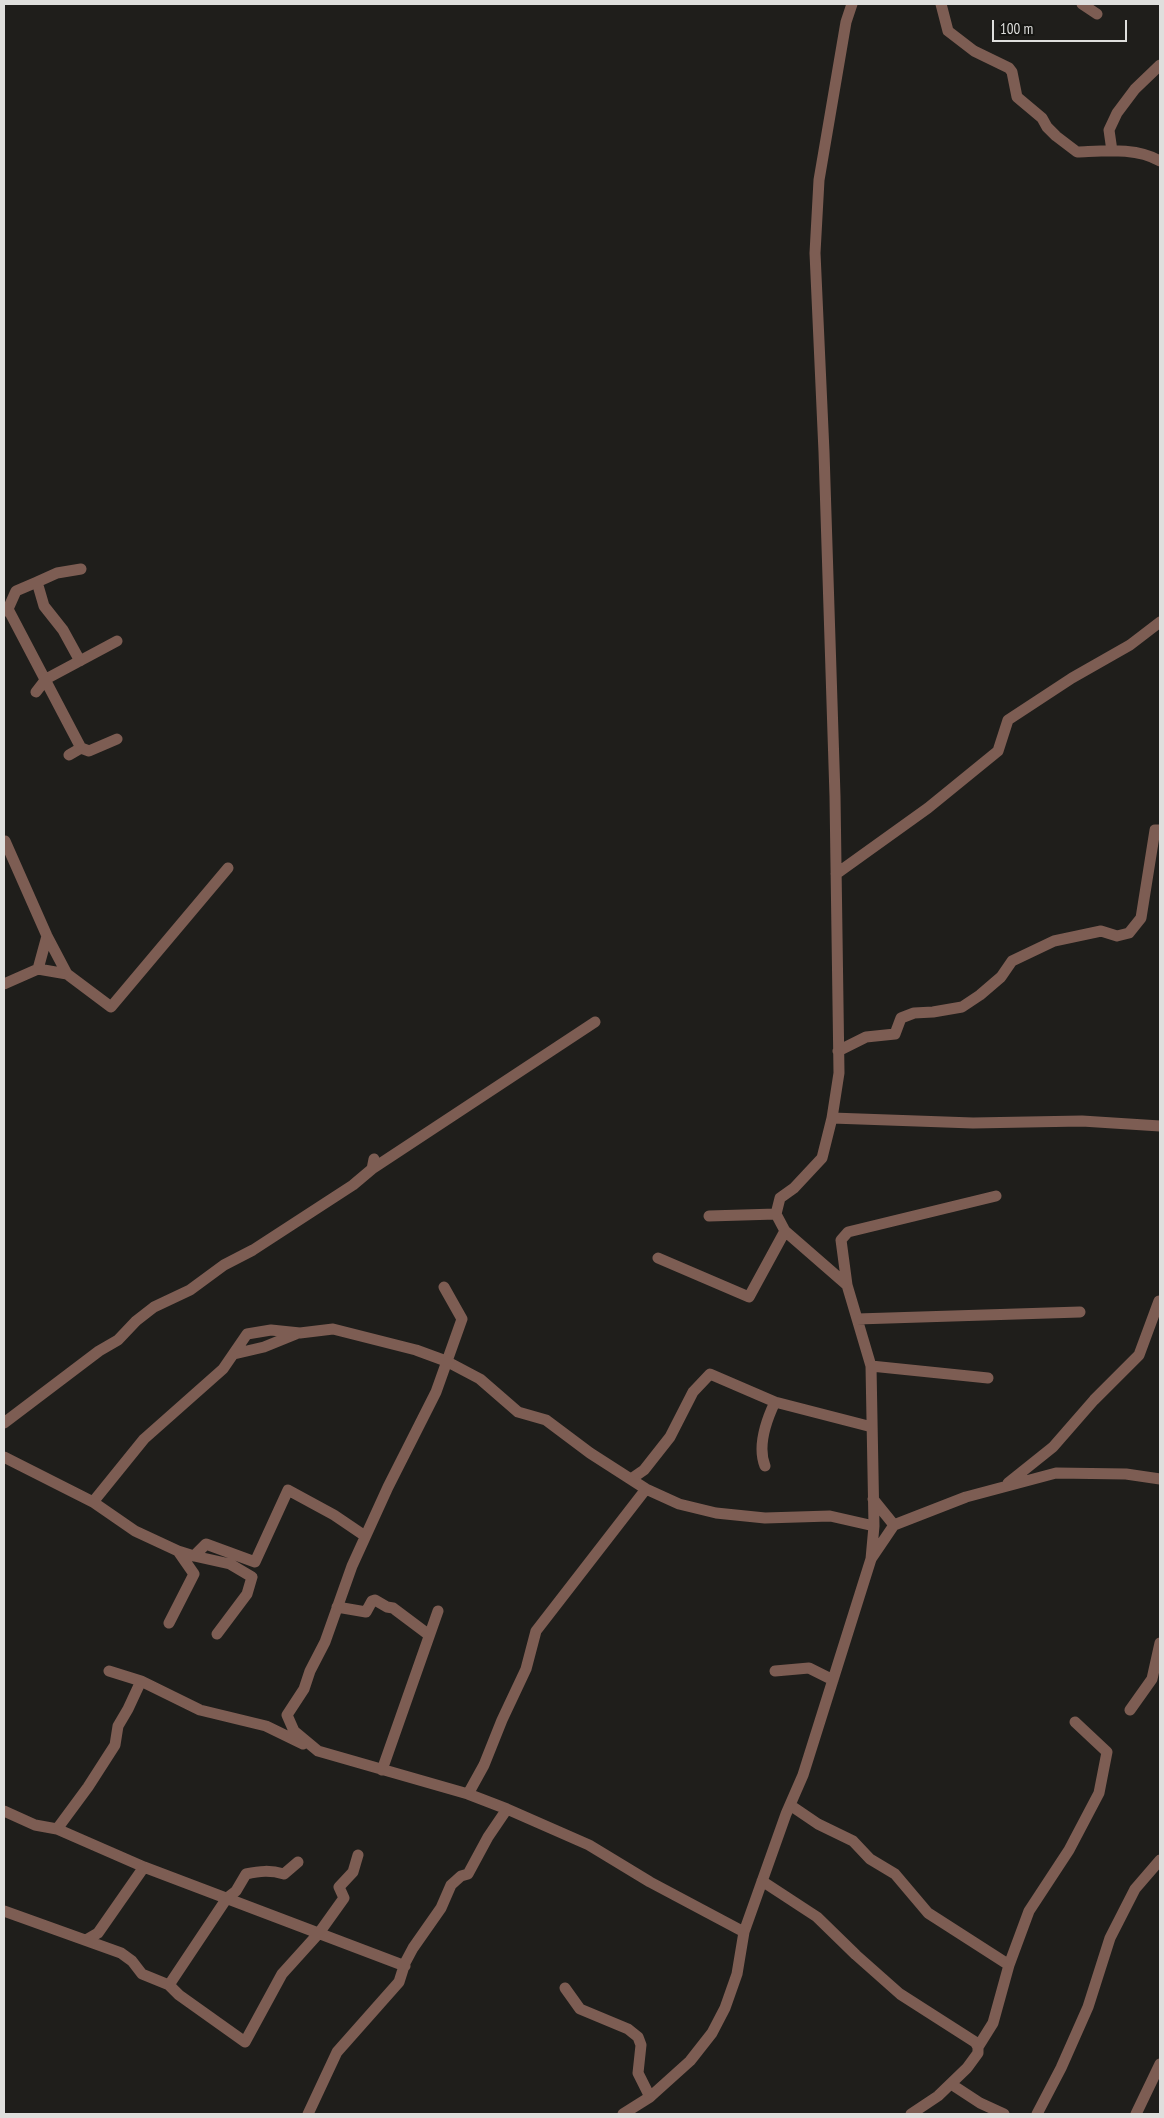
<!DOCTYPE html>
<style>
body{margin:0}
#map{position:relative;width:1164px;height:2118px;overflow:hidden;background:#1f1e1b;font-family:"PT Sans Narrow",sans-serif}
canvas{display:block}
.frame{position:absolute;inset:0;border:5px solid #dfdfdd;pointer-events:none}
.scale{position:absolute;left:992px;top:20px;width:135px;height:22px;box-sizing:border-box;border:2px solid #dfdfdd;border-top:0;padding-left:6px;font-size:15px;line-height:18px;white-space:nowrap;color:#dfdfdd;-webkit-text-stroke:4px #151512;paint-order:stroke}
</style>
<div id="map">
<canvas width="1164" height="2118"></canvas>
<div class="frame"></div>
<div class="scale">100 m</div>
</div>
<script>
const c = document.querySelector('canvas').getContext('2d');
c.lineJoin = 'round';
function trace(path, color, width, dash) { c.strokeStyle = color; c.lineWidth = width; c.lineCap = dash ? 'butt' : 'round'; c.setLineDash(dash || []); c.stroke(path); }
const minor = new Path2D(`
 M852 4 846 22 819 180 815 253 824 452 835 796 839 1073 832 1118 822 1158 794 1188 780 1198 776 1214 785 1231 847 1285 871 1366 874 1526 871 1559
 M941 4 948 31 974 51 1009 68 1012 72 1017 97 1042 118 1047 127 1056 136 1077 152C1104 151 1136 147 1160 161
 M1082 4 1097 14
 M1112 151 1109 130 1117 113 1135 89 1160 65
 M8 609 81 748 69 755
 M4 611 8 609 16 591 37 582
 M80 661 63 630 44 606 37 582 57 573 81 569
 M36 692 46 679 117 641
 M81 748 89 751 117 739
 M5 841 47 936 67 974 111 1007 228 868
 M836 874 928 808 998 751 1008 720 1072 678 1130 645 1160 622
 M38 969 47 936
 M4 984 38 969 67 974
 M838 1051 866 1037 895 1034 901 1018 914 1013 933 1012 962 1007 980 995 1001 977 1012 961 1054 941 1101 931 1117 936 1129 933 1141 918 1155 830H1160
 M832 1118 973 1123 1082 1121 1160 1126
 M372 1169 595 1022
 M709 1216 776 1214
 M658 1258 749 1297 785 1231
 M847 1285 841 1240 848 1232 996 1196
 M444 1287 462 1319 436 1392 388 1487 352 1566 325 1642 310 1671 304 1689 287 1715 294 1731 318 1751 468 1794 507 1809 589 1845 650 1882 744 1932
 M857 1319 1080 1312
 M234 1354 264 1347 296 1334
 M871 1366 988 1378
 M4 1423 99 1351 118 1340 136 1321 154 1307 190 1290 224 1265 253 1250 353 1185 372 1169 374 1159
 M4 1457 93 1502 135 1531 178 1551 194 1556 206 1544 255 1562 288 1490 334 1515 365 1536
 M765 1466C757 1446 766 1421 775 1402
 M631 1479 644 1470 670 1437 693 1392 710 1374 775 1402 872 1427
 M1008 1483 1053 1447 1094 1400 1139 1355 1159 1301
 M873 1499 894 1525
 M93 1502 144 1439 223 1369 247 1334 271 1330 300 1333 333 1329 416 1350 446 1361 480 1379 518 1412 546 1420 590 1453 646 1489 679 1504 716 1513 765 1518 830 1516 874 1526
 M194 1556 230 1564 252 1577 247 1594 217 1634
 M337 1607 366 1612 372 1601 375 1600 387 1607 393 1608 429 1635
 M169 1623 194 1574 178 1551
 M109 1671 141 1681 200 1710 266 1726 303 1744
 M775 1671 809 1668 833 1680
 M1130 1710 1152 1679 1160 1643
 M382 1770 438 1611
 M468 1794 484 1765 502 1720 526 1669 536 1631 646 1489
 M790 1805 818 1824 853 1841 870 1859 895 1874 928 1913 1009 1965
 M4 1811 35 1825 57 1829 144 1867 405 1966
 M57 1829 88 1787 115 1745 118 1726 128 1709 141 1681
 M762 1881 817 1917 856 1955 900 1994 975 2042 978 2047
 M4 1911 121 1953 132 1961 142 1974 169 1985 179 1995 245 2042 282 1974 319 1933 344 1898 339 1887 353 1872 358 1855
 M86 1940 98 1933 144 1867
 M169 1985 227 1898 236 1891 246 1874C260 1871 270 1870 284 1874L298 1862
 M565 1988 580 2009 628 2029 638 2037 641 2045 638 2073 650 2097
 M951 2084 980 2103 1004 2114
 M308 2114 337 2052 399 1982 405 1963 413 1948 441 1908 451 1885 461 1876 468 1874 488 1837 507 1809
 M623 2114 650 2097 690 2061 712 2033 725 2008 737 1974 744 1932 786 1814 803 1775 871 1559 894 1525 966 1497 1056 1473 1126 1474 1160 1479
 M911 2114 938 2096 967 2068 978 2053V2047L993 2023 1009 1965 1029 1911 1069 1850 1099 1793 1107 1752 1075 1722
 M1037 2114 1061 2068 1088 2007 1110 1938 1135 1889 1160 1860
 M1136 2114 1160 2064`);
trace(minor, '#7d5d53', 11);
</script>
